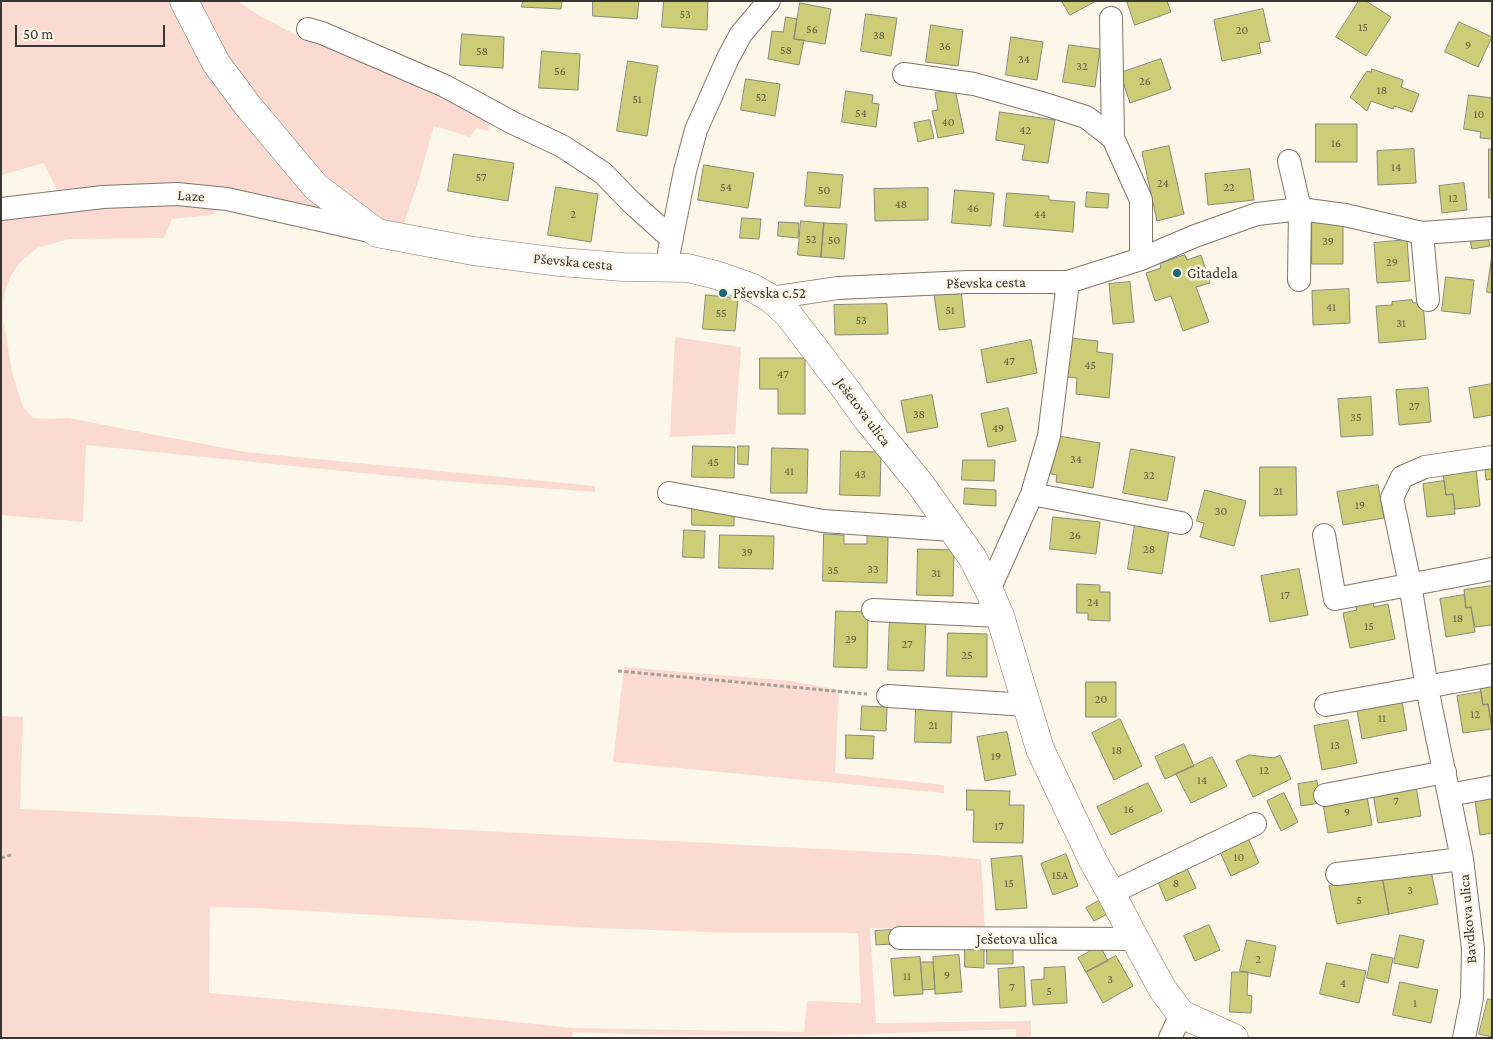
<!DOCTYPE html>
<meta charset="utf-8">
<style>
body{margin:0}
#map{position:relative;width:1493px;height:1039px;overflow:hidden;background:#fdf7e9;font-family:"Crimson Pro",serif}
canvas{display:block}
.frame{position:absolute;inset:0;border:2px solid #393732;pointer-events:none}
.scale{position:absolute;left:15px;top:25px;width:150px;height:22px;box-sizing:border-box;border:2px solid #393732;border-top:0;padding-left:6px;font-size:15px;line-height:18px;white-space:nowrap;color:#393732;-webkit-text-stroke:4px #fdf7e9;paint-order:stroke}
</style>
<div id="map">
<canvas width="1493" height="1039"></canvas>
<div class="frame"></div>
<div class="scale">50 m</div>
</div>
<script>
const c = document.querySelector('canvas').getContext('2d');
c.lineJoin = 'round';
function paint(path, color) { c.fillStyle = color; c.fill(path, 'evenodd'); }
function trace(path, color, width, dash) { c.strokeStyle = color; c.lineWidth = width; c.lineCap = dash ? 'butt' : 'round'; c.setLineDash(dash || []); c.stroke(path); }
function label(font, color, halo, rows, align = 'center') {
  c.font = font + ' "Crimson Pro",serif'; c.lineWidth = 5; c.setLineDash([]); c.textBaseline = 'middle'; c.strokeStyle = halo; c.fillStyle = color; for (const [text, x, y, turn = 0] of rows) {
    c.save(); c.translate(x, y); c.rotate((+turn || 0) * Math.PI / 180); c.textAlign = isNaN(turn) ? turn : align; if (halo) c.strokeText(text, 0, 0); c.fillText(text, 0, 0); c.restore();
  }
}
const green = new Path2D(`
 M1 1H237L260 16 294 34 404 78 490 122 488 131 476 128 470 137 434 126 419 179 403 226 139 184 57 190 44 163 1 175Z
 M182 203 218 209 212 215 172 219 164 238 69 239 37 248 21 261 11 275 5 291 3 306V318L12 372 23 407 33 418 51 419 68 418 245 452 595 486V492L431 480 86 445 83 522 1 515V220L57 212Z
 M675 337 741 347 735 434 670 437Z
 M624 667 792 681 839 690 835 773 944 785V793L613 762Z
 M1 716 23 717 20 809 447 829 934 855 981 859 985 931 870 928 876 1023 1031 1021V1038H1016V1029L807 1036 661 1035 573 1032 572 1038H1ZM210 907 258 908 596 928 739 933H858L861 1003 807 1001 804 1032 573 1028 402 1010 209 993Z`);
const building = new Path2D(`
 M523 1H562L561 9 522 7Z
 M593 1H639L637 19 593 16Z
 M664 1H708L707 30 662 27Z
 M1062 1H1096L1070 15Z
 M1127 1H1167L1171 12 1135 25Z
 M1359 1H1366L1391 17 1366 56 1336 37Z
 M800 3 831 9 825 44 794 39Z
 M1263 9 1270 41 1259 43 1261 53 1222 61 1214 20Z
 M866 14 897 18 891 56 861 51Z
 M786 17 797 19 794 39 804 40 799 65 768 59 772 31 783 32Z
 M1459 22 1492 37 1478 67 1445 52Z
 M931 25 963 30 958 66 926 62Z
 M462 34 504 37 503 68 460 65Z
 M1011 37 1043 42 1037 80 1006 75Z
 M1069 45 1100 49 1095 87 1063 82Z
 M542 51 580 54 578 90 539 88Z
 M1161 59 1171 89 1130 103 1120 73Z
 M628 61 658 66 647 136 617 131Z
 M1372 69 1403 80 1401 87 1419 94 1412 112 1394 106 1393 109 1371 101 1367 111 1350 97 1367 71 1371 72Z
 M746 79 780 84 775 116 741 110Z
 M955 89 964 133 938 138 932 111 938 110 935 93Z
 M846 91 873 95 872 103 879 104 876 127 842 122Z
 M1469 95 1492 98V139L1480 138 1481 132 1464 129Z
 M1000 112 1055 120 1048 163 1022 160 1025 145 996 140Z
 M930 120 934 138 918 142 914 123Z
 M1316 124H1357V162H1316Z
 M1169 146 1184 214 1157 221 1142 152Z
 M1414 149 1416 183 1378 185 1377 151Z
 M1489 149H1492V198H1489Z
 M454 154 514 163 508 201 448 191Z
 M704 165 754 173 748 208 698 200Z
 M1250 169 1254 200 1208 205 1205 174Z
 M808 172 843 175 840 208 805 206Z
 M1464 183 1467 210 1442 213 1439 186Z
 M556 187 598 194 591 242 548 235Z
 M928 188V220L875 221 874 189Z
 M955 190 994 193 991 226 952 223Z
 M1087 192 1109 194 1108 208 1086 207Z
 M1007 193 1049 196V200L1075 202 1073 232 1004 226Z
 M742 218 761 219 759 239 740 238Z
 M1312 218H1343V264H1312Z
 M801 221 824 223 821 257 798 255Z
 M779 222 799 223 798 238 778 236Z
 M824 223 847 224 844 259 821 257Z
 M1487 231 1490 246 1472 249 1469 234Z
 M1407 240 1410 281 1377 283 1374 243Z
 M1185 255 1187 260 1201 255 1210 283 1196 287 1209 322 1183 331 1171 296 1155 301 1146 273 1161 268 1160 264Z
 M1492 255V293L1487 292Z
 M1446 277 1474 280 1470 314 1442 311Z
 M1130 282 1134 322 1113 324 1109 284Z
 M1349 289 1350 323 1313 325 1312 291Z
 M961 290 965 327 939 330 934 294Z
 M706 295 738 298 735 331 703 329Z
 M1412 300 1413 303 1423 302 1426 339 1379 343 1376 306 1392 305V302Z
 M887 304 888 334 835 335 834 305Z
 M1070 338 1098 341 1097 352 1113 354 1109 398 1076 394 1077 378 1067 377Z
 M1031 340 1037 373 987 383 981 350Z
 M760 358H805V414H778V389H760Z
 M1492 384V415L1474 418 1469 388Z
 M1428 388 1431 422 1399 425 1396 390Z
 M932 395 938 427 907 433 901 401Z
 M1371 397 1373 435 1341 437 1338 399Z
 M1008 408 1016 441 988 447 981 414Z
 M1058 436 1100 443 1093 488 1056 482 1057 475 1051 474Z
 M693 446 735 447 734 478 692 477Z
 M738 446H749L748 465 738 464Z
 M772 448 808 449 807 493H771Z
 M1131 449 1175 457 1167 501 1123 493Z
 M841 451 881 452 880 496 840 495Z
 M1492 458V479L1486 480 1484 459Z
 M963 460H995L994 481 962 480Z
 M1260 467H1296L1297 515 1260 516Z
 M1476 468 1480 506 1455 509 1453 494 1446 495 1443 472Z
 M1444 481 1446 495 1453 494 1455 514 1427 517 1423 484Z
 M1378 485 1384 518 1343 525 1337 492Z
 M965 488 996 490V506L964 504Z
 M1205 490 1246 501 1234 546 1200 537 1204 523 1197 521Z
 M692 506 734 507V526L692 525Z
 M1053 517 1100 522 1096 554 1050 549Z
 M1135 524 1169 530 1162 574 1128 569Z
 M684 530 705 531 704 558 683 557Z
 M824 534 844 535V544H867V535H888L887 583 823 581Z
 M720 535 774 536 773 569 719 568Z
 M918 549 954 550 953 596 917 595Z
 M1299 569 1308 615 1270 622 1261 576Z
 M1077 584 1100 585V592H1110V621L1088 620V613H1077Z
 M1492 586V625L1475 627 1471 607 1466 608 1464 590Z
 M1464 595 1466 608 1471 607 1475 632 1446 637 1440 599Z
 M1373 603 1374 607 1388 604 1395 639 1350 648 1343 613 1357 610 1356 606Z
 M836 611 868 612 867 668 834 667Z
 M890 616 926 617 924 671 888 670Z
 M948 633 987 634V677L947 676Z
 M1086 682H1116V717H1086Z
 M1492 685V724H1491L1488 704 1483 705 1480 687Z
 M1481 692 1483 705 1488 704 1492 729 1463 733 1457 696Z
 M1401 696 1407 730 1362 739 1356 705Z
 M862 706 887 707 886 731 861 730Z
 M916 707 952 708 951 743 915 742Z
 M1120 719 1142 766 1114 780 1092 733Z
 M1348 720 1357 763 1322 770 1314 726Z
 M1007 732 1016 775 985 781 977 737Z
 M846 735 874 736 873 759 846 758Z
 M1184 744 1194 766 1165 779 1155 757Z
 M1250 755 1274 758 1280 755 1291 779 1253 797 1236 761Z
 M1212 757 1227 786 1191 803 1176 774Z
 M1415 780 1421 816 1378 823 1372 787Z
 M1317 781 1320 803 1301 806 1298 784Z
 M1148 783 1162 811 1111 835 1097 807Z
 M967 790 1010 791 1009 805H1024L1023 843 973 842 974 810H967Z
 M1366 791 1372 825 1328 833 1322 798Z
 M1284 793 1298 822 1281 831 1267 801Z
 M1492 797V833L1480 835 1475 800Z
 M1248 838 1259 863 1231 876 1219 850Z
 M1066 854 1078 886 1053 895 1041 864Z
 M1022 856 1027 908 996 910 991 859Z
 M1185 864 1196 888 1166 901 1156 877Z
 M1430 866 1438 904 1389 914 1382 876Z
 M1382 876 1389 914 1337 924 1329 886Z
 M1104 898 1111 912 1094 921 1086 908Z
 M1209 925 1220 950 1195 961 1184 936Z
 M891 930 893 944 876 945 875 931Z
 M1400 935 1424 940 1418 968 1394 963Z
 M1247 940 1276 946 1270 977 1240 971Z
 M987 943 1013 944V964H987Z
 M965 944 984 945V968L965 967Z
 M1100 946 1108 961 1086 972 1078 958Z
 M1372 954 1393 958 1388 983 1367 978Z
 M959 955 962 992 935 994 933 957Z
 M1116 956 1133 986 1103 1003 1086 972Z
 M920 957 923 994 894 996 891 959Z
 M921 962H933L935 989 923 990Z
 M1327 963 1366 971 1359 1003 1320 994Z
 M1024 967 1026 1006 1000 1008 998 969Z
 M1065 967 1067 1003 1033 1005 1031 980 1044 979V968Z
 M1232 972H1248L1247 995 1252 996 1251 1013 1230 1012Z
 M1400 982 1438 990 1431 1023 1393 1015Z
 M1488 999 1492 1000V1037L1479 1034Z`);
const path = new Path2D(`
 M618 671 867 694
 M1 858 11 855`);
const minor = new Path2D(`
 M1111 18 1113 138
 M308 29 322 33 445 86 513 123 562 146 603 173 631 202 672 239
 M904 74 974 84 1038 102 1086 117 1113 138 1141 200V259
 M1289 161 1300 209 1299 280
 M1 209 103 197 177 194 227 199 374 232
 M1422 233 1428 300
 M669 252 685 171 696 130 728 58 741 34 769 1
 M770 298 838 288 968 282H1068L1141 259 1195 236 1257 214 1300 209 1345 215 1422 233 1492 228
 M669 493 823 521 952 530
 M1032 494 1049 436 1068 282
 M1324 535 1335 599 1492 569
 M989 590 1032 494 1181 523
 M873 610 1000 616
 M888 696 1027 705
 M1326 705 1492 675
 M1325 795 1445 772
 M1449 795 1492 787
 M1337 874 1462 859
 M1111 893 1255 824
 M900 938 1135 939
 M1170 1038 1181 1014
 M1464 1038 1472 998 1473 949 1462 859 1427 688 1410 584 1392 498 1402 477 1425 467 1492 457`);
const tertiary = new Path2D(`
 M184 1 216 63 248 106 316 187 377 233 473 251 560 262 623 267 688 268 716 275 753 288 770 298 788 314 847 391 867 419 921 485 972 557 989 590 1000 616 1040 749 1093 861 1111 893 1135 939 1163 990 1181 1014 1234 1038`);
const markers = [
 [1177,273,5,"#1e6972"],
 [723,293,5,"#1e6972"]
];
const numberNames = [
 ["53",685,14],
 ["15",1363,27],
 ["56",812,29],
 ["20",1242,30],
 ["38",879,35],
 ["9",1468,45],
 ["36",945,46],
 ["58",786,50],
 ["58",482,51],
 ["34",1024,59],
 ["32",1082,66],
 ["56",560,71],
 ["26",1145,81],
 ["18",1382,90],
 ["52",761,97],
 ["51",637,99],
 ["54",861,113],
 ["10",1479,114],
 ["40",948,122],
 ["42",1025,130],
 ["16",1336,143],
 ["14",1396,167],
 ["57",481,177],
 ["24",1163,183],
 ["54",726,187],
 ["22",1229,187],
 ["50",824,190],
 ["12",1453,198],
 ["48",901,204],
 ["46",973,208],
 ["2",573,214],
 ["44",1040,214],
 ["52",811,239],
 ["50",834,240],
 ["39",1328,241],
 ["29",1392,262],
 ["41",1331,307],
 ["51",950,310],
 ["55",721,313],
 ["53",861,320],
 ["31",1401,323],
 ["47",1009,361],
 ["45",1090,365],
 ["47",783,374],
 ["27",1414,406],
 ["38",919,414],
 ["35",1356,417],
 ["49",998,428],
 ["34",1076,459],
 ["45",713,462],
 ["41",789,471],
 ["43",860,474],
 ["32",1149,475],
 ["21",1278,491],
 ["19",1360,505],
 ["30",1221,511],
 ["26",1075,535],
 ["28",1149,549],
 ["39",747,552],
 ["33",873,569],
 ["35",833,570],
 ["31",936,573],
 ["17",1285,595],
 ["24",1093,602],
 ["18",1458,618],
 ["15",1369,626],
 ["29",851,639],
 ["27",907,644],
 ["25",967,655],
 ["20",1101,699],
 ["12",1475,714],
 ["11",1382,718],
 ["21",933,725],
 ["13",1335,745],
 ["18",1117,750],
 ["19",996,756],
 ["12",1264,770],
 ["14",1202,780],
 ["7",1396,801],
 ["16",1129,809],
 ["9",1347,812],
 ["17",999,826],
 ["10",1239,857],
 ["15A",1060,875],
 ["15",1009,883],
 ["8",1176,883],
 ["3",1410,890],
 ["5",1359,900],
 ["2",1258,959],
 ["9",947,975],
 ["11",907,976],
 ["3",1110,979],
 ["4",1343,983],
 ["7",1012,987],
 ["5",1049,991],
 ["1",1415,1003]
];
const streetNames = [
 ["Laze",191,196,4],
 ["Pševska cesta",573,262,5],
 ["Pševska cesta",986,283,-1],
 ["Ješetova ulica",863,412,53],
 ["Bavdkova ulica",1468,919,-95],
 ["Ješetova ulica",1017,939]
];
const poiNames = [
 ["Gitadela",1187,273],
 ["Pševska c.52",733,293]
];
paint(green, '#fbdad2');
paint(building, '#cdcd77');
trace(building, '#87887a', 1);
trace(minor, '#7d776b', 24);
trace(tertiary, '#7d776b', 29);
trace(path, '#a4a096', 3, [4, 2.5]);
trace(minor, '#fff', 22);
trace(tertiary, '#fff', 28);
for (const [x, y, r, color] of markers) { const dot = new Path2D(); dot.arc(x, y, r, 0, 2 * Math.PI); c.fillStyle = color; c.fill(dot); trace(dot, '#fdf7e9', 2); }
label('12px', '#5e5c43', null, numberNames);
label('15px', '#393732', '#fdf7e9', streetNames);
label('15px', '#393732', '#fdf7e9', poiNames, 'left');
</script>
